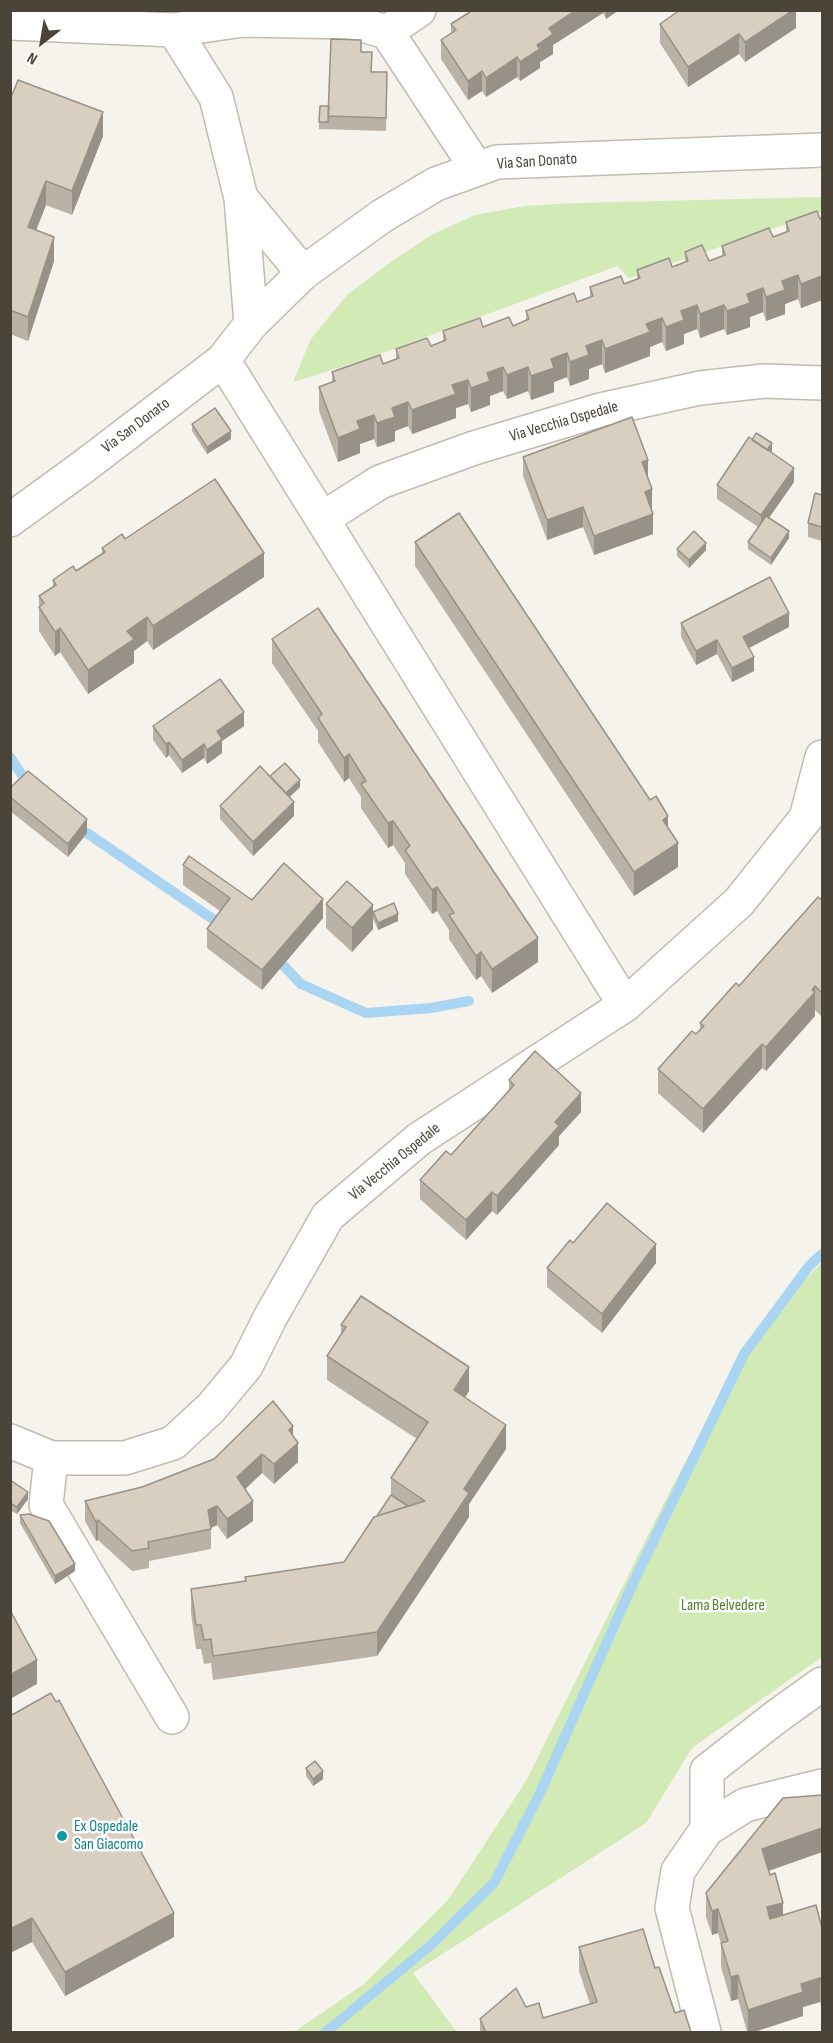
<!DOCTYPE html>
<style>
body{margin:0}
#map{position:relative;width:833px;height:2043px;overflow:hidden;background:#f6f3ec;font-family:"Sofia Sans Condensed",sans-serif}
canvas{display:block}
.frame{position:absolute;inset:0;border:12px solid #4b4439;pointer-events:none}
.north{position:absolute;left:12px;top:12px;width:60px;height:60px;-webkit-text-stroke:4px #fff;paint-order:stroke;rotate:211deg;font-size:16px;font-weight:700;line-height:24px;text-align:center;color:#4b4439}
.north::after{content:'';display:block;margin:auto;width:21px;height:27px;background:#4b4439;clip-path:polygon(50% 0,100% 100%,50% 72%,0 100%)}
</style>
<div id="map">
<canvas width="833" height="2043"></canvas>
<div class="frame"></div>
<div class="north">N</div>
</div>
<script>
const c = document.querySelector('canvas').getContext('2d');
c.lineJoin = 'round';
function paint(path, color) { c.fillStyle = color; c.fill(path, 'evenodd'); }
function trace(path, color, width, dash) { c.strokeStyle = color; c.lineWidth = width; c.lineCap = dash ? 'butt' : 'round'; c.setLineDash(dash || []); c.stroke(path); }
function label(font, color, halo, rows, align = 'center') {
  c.font = font + ' "Sofia Sans Condensed",sans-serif'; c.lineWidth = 5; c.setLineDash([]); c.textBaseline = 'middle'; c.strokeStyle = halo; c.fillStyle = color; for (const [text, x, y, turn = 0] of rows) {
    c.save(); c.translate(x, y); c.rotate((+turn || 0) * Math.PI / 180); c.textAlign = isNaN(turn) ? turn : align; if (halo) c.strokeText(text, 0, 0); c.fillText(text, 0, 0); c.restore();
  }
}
const green = new Path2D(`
 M822 197V212L629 278 617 266 364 360 293 382 311 339 347 295 392 261 433 234 475 215 525 206 576 203Z
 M822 1262V1657L692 1748 646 1823 413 1973 456 2031 294 2032 364 1984 448 1900 526 1781 671 1489 731 1377 794 1291Z`);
const stream = new Path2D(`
 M10 757 28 784
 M87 833 223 926
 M283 965 301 984 366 1013 431 1008 469 1001
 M326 2032 431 1945 494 1883 540 1793 634 1581 744 1354 809 1266 822 1254`);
const minor = new Path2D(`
 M10 23 174 30 216 97 241 198 303 273
 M174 30 243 20 351 22 387 32 477 169
 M387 32 419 10
 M241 198 251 324
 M223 360 625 1005
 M322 519 380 482 474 448 600 410 700 388 764 381 822 383
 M10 520 83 467 223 360 251 324 303 273 382 216 436 184 497 162 822 150
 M10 1441 51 1458H125L173 1443 211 1408 246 1366 271 1316 328 1216 419 1139 625 1005 739 902 806 818 822 757
 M51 1458 46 1505 172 1717
 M707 1829V1771L776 1717 822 1684
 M704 2032 672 1908 678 1871 707 1829 745 1805 822 1786`);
const wall = new Path2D(`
 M473 10H619L606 19 603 13 553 45V54L540 62V68L520 81 517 77 486 97 482 91 468 100 441 59V40L451 33V24Z
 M796 10V28L745 62 739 54 688 87 660 43V24Z
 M361 52 372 72 387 86 386 131 319 129V122Z
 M10 95 103 136 72 215 46 205 36 230 54 261 28 341 10 334Z
 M822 218V300L801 308 798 299 785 304V314L766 321 763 312 750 317V327L727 335 724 329 700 338 697 329 684 334V344L666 351 662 342 650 347V356L605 373 602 364 589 369V379L570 386 567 377 554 382V392L531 400 528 391 507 399 503 391 490 396V405L471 412 468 404 456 408V418L412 434 408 426 395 431V441L377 447 374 439 360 444V453L338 462 319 411V387L332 382V372L383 364 396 359V349L431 346 443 341V331L483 327 513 326 526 321V311L577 302 590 297V287L624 284 637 279V270L672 267 685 262V252L709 261 722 256V246L773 237 786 232V222Z
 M192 424 231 439 207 454 192 431Z
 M772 451 771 452 794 482 769 518 789 538 771 565 748 549V542L758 527 717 499V485Z
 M523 457 648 478 652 509H651L653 534 594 555 583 527 547 540 523 476Z
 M822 495V541L808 537V523Z
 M125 539 264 577 153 650 147 641 134 651V663L88 694 60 652 55 656 39 631V596L53 587V580L76 571 102 554V548Z
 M415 542 668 828 678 867 634 896 415 566Z
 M677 549 706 550 689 568 677 556Z
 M681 623 789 627 749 648 754 671 732 682 717 654 696 665 681 637Z
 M272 639 538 962 492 993 481 976 476 980 449 939V930L437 911 432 914 405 874V863L393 845 388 848 361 808V797L349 778 344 782 318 742V731L272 663Z
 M153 726H244L222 741V753L207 764 204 758 182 773 169 755 166 758 153 740Z
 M270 776 300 787 290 797 294 816 253 856 220 819V806Z
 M10 788 87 833 68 857 10 811Z
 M183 865 252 900 323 918 262 990 207 948V929L220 911 183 885Z
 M822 900V1017L815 1010V1016L766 1071 762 1068 703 1133 658 1093V1069L696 1034 700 1029V1023L739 986Z
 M326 904 373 929 352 952 326 928Z
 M373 912 398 921 378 930 373 919Z
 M509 1080 581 1112 559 1136V1145L497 1215 492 1211 466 1240 420 1199V1180L451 1155 509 1090Z
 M573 1243 656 1263 602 1333 547 1287V1268Z
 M341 1325 469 1391 465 1398 506 1449 469 1504V1517L377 1656 213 1680 211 1663 204 1664 201 1649H196L191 1613V1589L245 1582 344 1562 391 1495V1478L417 1439 327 1380V1356L341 1334Z
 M293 1436 298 1462 274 1484 262 1473 245 1489 253 1521 227 1539 217 1525 211 1528V1549L149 1561V1568L132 1571 98 1540 96 1541 85 1521V1501L142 1487Z
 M10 1480 28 1499 17 1514 10 1510Z
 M20 1515 75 1571 55 1584 20 1523Z
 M10 1716 174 1937 65 1996 32 1942 10 1953Z
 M306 1768 323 1779 313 1786 306 1776Z
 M783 1798 822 1852 769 1871 783 1915 822 1928V2009L820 2002 803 2007V2016L754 2032H747L738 1999 731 2001 721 1967V1943L718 1933 712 1935 706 1917V1893Z
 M579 1947 655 1968 675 2013 691 2032H480V2019L526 2007 543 2018 590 2004 579 1971Z`);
const shadedWall = new Path2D(`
 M576 10H603V13L553 45V54L540 62V68L520 81V62L537 45 549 28Z
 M606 10H619L606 19Z
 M793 10H796V28L745 62V42Z
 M739 34V54L688 87V67Z
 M517 57V77L486 97V78Z
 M482 71V91L468 100V81Z
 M103 112V136L72 215V191Z
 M46 181V205L28 251V227Z
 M54 237V261L28 341V317Z
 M798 275V299L785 304V314L766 321V297L782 281Z
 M822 276V300L801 308V284Z
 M763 288V312L750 317V327L727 335V311L747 294Z
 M697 305V329L684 334V344L666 351V327L681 311Z
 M724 305V329L700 338V314Z
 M662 318V342L650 347V356L605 373V349L646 324Z
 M602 340V364L589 369V379L570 386V362L586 346Z
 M567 353V377L554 382V392L531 400V376L551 359Z
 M503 367V391L490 396V405L471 412V388L487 373Z
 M528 367V391L507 399V375Z
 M468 380V404L456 408V418L412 434V410L452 385Z
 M408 402V426L395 431V441L377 447V423L392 408Z
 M374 415V439L360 444V453L338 462V438L357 421Z
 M231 431V439L207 454V447Z
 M772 443V451L764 461V454Z
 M648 460V480L642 462Z
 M794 468V482L761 529V515Z
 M652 489V509L645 511V492Z
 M583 507V527L547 540V520Z
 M653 514V534L594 555V536Z
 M789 531V538L771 565V558Z
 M706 543V550L689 568V560Z
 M264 553V577L153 650V626Z
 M789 613V627L743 651V637Z
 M147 617V641L134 651V663L88 694V670L127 631Z
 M60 628V652L55 656V632Z
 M717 640V654L696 665V651Z
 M754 657V671L732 682V668Z
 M244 712V726L222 741V753L207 764V750L217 731Z
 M169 742V755L166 758V744Z
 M204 744V758L182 773V760Z
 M349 754V778L344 782V758Z
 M300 780V787L283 803V796Z
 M294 802V816L253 856V842Z
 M668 816V840L663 820Z
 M87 819V833L68 857V844Z
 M393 821V845L388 848V823Z
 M678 843V867L634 896V872Z
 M437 887V911L432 914V890Z
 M323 899V918L262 990V970Z
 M373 905V929L352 952V928Z
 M398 914V921L378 930V923Z
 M538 938V962L492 993V969Z
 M481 952V976L476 980V956Z
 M815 986V1016L766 1071V1047Z
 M762 1044V1068L703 1133V1109Z
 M581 1093V1112L559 1136V1145L497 1215V1196L555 1122Z
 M492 1192V1211L466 1240V1220Z
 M656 1244V1263L602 1333V1314Z
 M469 1367V1391L454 1414V1390Z
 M506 1425V1449L469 1504V1517L377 1656V1632L464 1489Z
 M293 1426V1446L289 1430Z
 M298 1443V1462L274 1484V1464Z
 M262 1454V1473L237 1497V1477Z
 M28 1492V1499L17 1514V1507Z
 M253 1501V1521L227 1539V1519Z
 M217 1506V1525L208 1529V1510Z
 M98 1520V1540L96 1541V1522Z
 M75 1564V1571L55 1584V1576Z
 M37 1660V1684L10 1699V1675Z
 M323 1771V1779L313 1786V1779Z
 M822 1828V1852L762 1873V1849Z
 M783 1903V1927L767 1932V1907Z
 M718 1909V1933L712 1935V1911Z
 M174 1913V1937L65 1996V1972Z
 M32 1918V1942L10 1953V1929Z
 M738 1975V1999L731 2001V1977Z
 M820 1978V2002L803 2007V2016L754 2032H748V2010L801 1984Z`);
const building = new Path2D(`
 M473 10H576L549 28 553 34 537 45 540 49 520 62 517 57 486 78 482 71 468 81 441 40 456 30 451 24Z
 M680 10H793L745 42 739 34 688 67 660 24Z
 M331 39 361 40V52H372L371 72H387L386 118 328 116Z
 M18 80 103 112 72 191 46 181 28 227 54 237 28 317 10 310V95H12Z
 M320 106H329L328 122H319Z
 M817 211 820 219 822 218V276L801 284 798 275 782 281 785 290 766 297 763 288 747 294 750 303 727 311 724 305 700 314 697 305 681 311 684 320 666 327 662 318 646 324 650 332 605 349 602 340 586 346 589 355 570 362 567 353 551 359 554 368 531 376 528 367 507 375 503 367 487 373 490 381 471 388 468 380 452 385 456 394 412 410 408 402 392 408 395 417 377 423 374 415 357 421 360 429 338 438 319 387 335 381 332 372 380 355 383 364 399 358 396 349 427 338 431 346 446 340 443 331 480 318 483 327 509 317 513 326 529 319 526 311 574 293 577 302 593 296 590 287 621 276 624 284 640 278 637 270 669 258 672 267 688 261 685 252 702 245 709 261 725 255 722 246 769 228 773 237 789 231 786 222Z
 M215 408 231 431 207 447 192 424Z
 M632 417 648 460 642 462 652 489 645 492 653 514 594 536 583 507 547 520 523 457Z
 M756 433 772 443 767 450 752 440Z
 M749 437 794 468 761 515 717 485Z
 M215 479 264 553 153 626 147 617 127 631 134 639 88 670 60 628 55 632 39 607 44 603 39 596 56 585 53 580 73 566 76 571 105 552 102 548 122 534 125 539Z
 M815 493 822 495V527L808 523Z
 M459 513 650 800 656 796 668 816 663 820 678 843 634 872 415 542Z
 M766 516 789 531 771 558 748 542Z
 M694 531 706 543 689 560 677 549Z
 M770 577 789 613 743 637 754 657 732 668 717 640 696 651 681 623Z
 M318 608 538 938 492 969 481 952 476 956 449 915 454 913 437 887 432 890 405 850 410 846 393 821 388 823 361 784 366 781 349 754 344 758 318 718 322 714 272 639Z
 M220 679 244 712 217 731 222 739 207 750 204 744 182 760 169 742 166 744 153 726Z
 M285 763 300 780 286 793 270 776Z
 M260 766 294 802 253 842 220 806Z
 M28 771 87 819 68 844 10 797V788Z
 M189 856 252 900 284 863 323 899 262 970 207 929 230 898 183 865Z
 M347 881 373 905 352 928 326 904Z
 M818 897 822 900V993L815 986 812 990 815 992 766 1047 762 1044 703 1109 658 1069 692 1031 696 1034 704 1026 700 1023 736 983 739 986Z
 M394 903 398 914 378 923 373 912Z
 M535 1051 581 1093 555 1122 559 1126 497 1196 492 1192 466 1220 420 1180 446 1151 451 1155 514 1085 509 1080Z
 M607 1203 656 1244 602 1314 547 1268 570 1240 573 1243Z
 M361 1296 469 1367 454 1390 506 1425 464 1489 469 1493 377 1632 213 1656 211 1639 204 1640 201 1625H196L191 1589 246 1581 245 1577 344 1562 374 1517 425 1501 391 1478 428 1422 327 1356 346 1327 341 1325Z
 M273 1401 293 1426 289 1430 298 1443 274 1464 262 1454 237 1477 253 1501 227 1519 217 1506 208 1510 211 1529 148 1542 149 1548 132 1551 98 1520 96 1522 85 1501 142 1487 214 1459Z
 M10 1480 28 1492 17 1507 10 1503Z
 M391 1495 408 1506 377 1516Z
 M29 1514 49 1521 75 1564 55 1576 20 1515Z
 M10 1610 37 1660 10 1675Z
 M51 1693 56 1702 59 1700 174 1913 65 1972 32 1918 10 1929V1716Z
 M315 1761 323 1771 313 1779 306 1768Z
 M822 1795V1828L762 1849 770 1875 775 1873 783 1903 767 1907 770 1919 816 1905 822 1928V1985L820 1978 801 1984 803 1992 748 2010 738 1975 731 1977 721 1943 728 1941 718 1909 712 1911 706 1893 783 1798Z
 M643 1929 655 1968 659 1967 675 2013 684 2010 691 2032H486L480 2019 516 1988 526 2007 539 2003 543 2018 597 2002 579 1947Z`);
const markers = [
 [62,1836,6,"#0f9aa8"]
];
const streetNames = [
 ["Via San Donato",537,162,-4],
 ["Via Vecchia Ospedale",564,422,-16],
 ["Via San Donato",136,426,-37],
 ["Via Vecchia Ospedale",395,1162,-39]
];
const parkNames = [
 ["Lama Belvedere",723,1606]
];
const cultureNames = [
 ["Ex Ospedale",74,1827],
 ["San Giacomo",74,1845]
];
paint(green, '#d2eab5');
trace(stream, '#a9d4f2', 10);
trace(minor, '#c2bbae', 36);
trace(minor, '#fff', 33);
paint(wall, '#bab2a6');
paint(shadedWall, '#979187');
paint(building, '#d8cfc1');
trace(building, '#979187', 1.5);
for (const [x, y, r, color] of markers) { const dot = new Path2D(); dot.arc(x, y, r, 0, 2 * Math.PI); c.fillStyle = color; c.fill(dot); trace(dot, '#fff', 2); }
label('16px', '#4b4439', '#fff', streetNames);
label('16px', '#4a7f2a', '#fff', parkNames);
label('16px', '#0d838f', '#fff', cultureNames, 'left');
</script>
